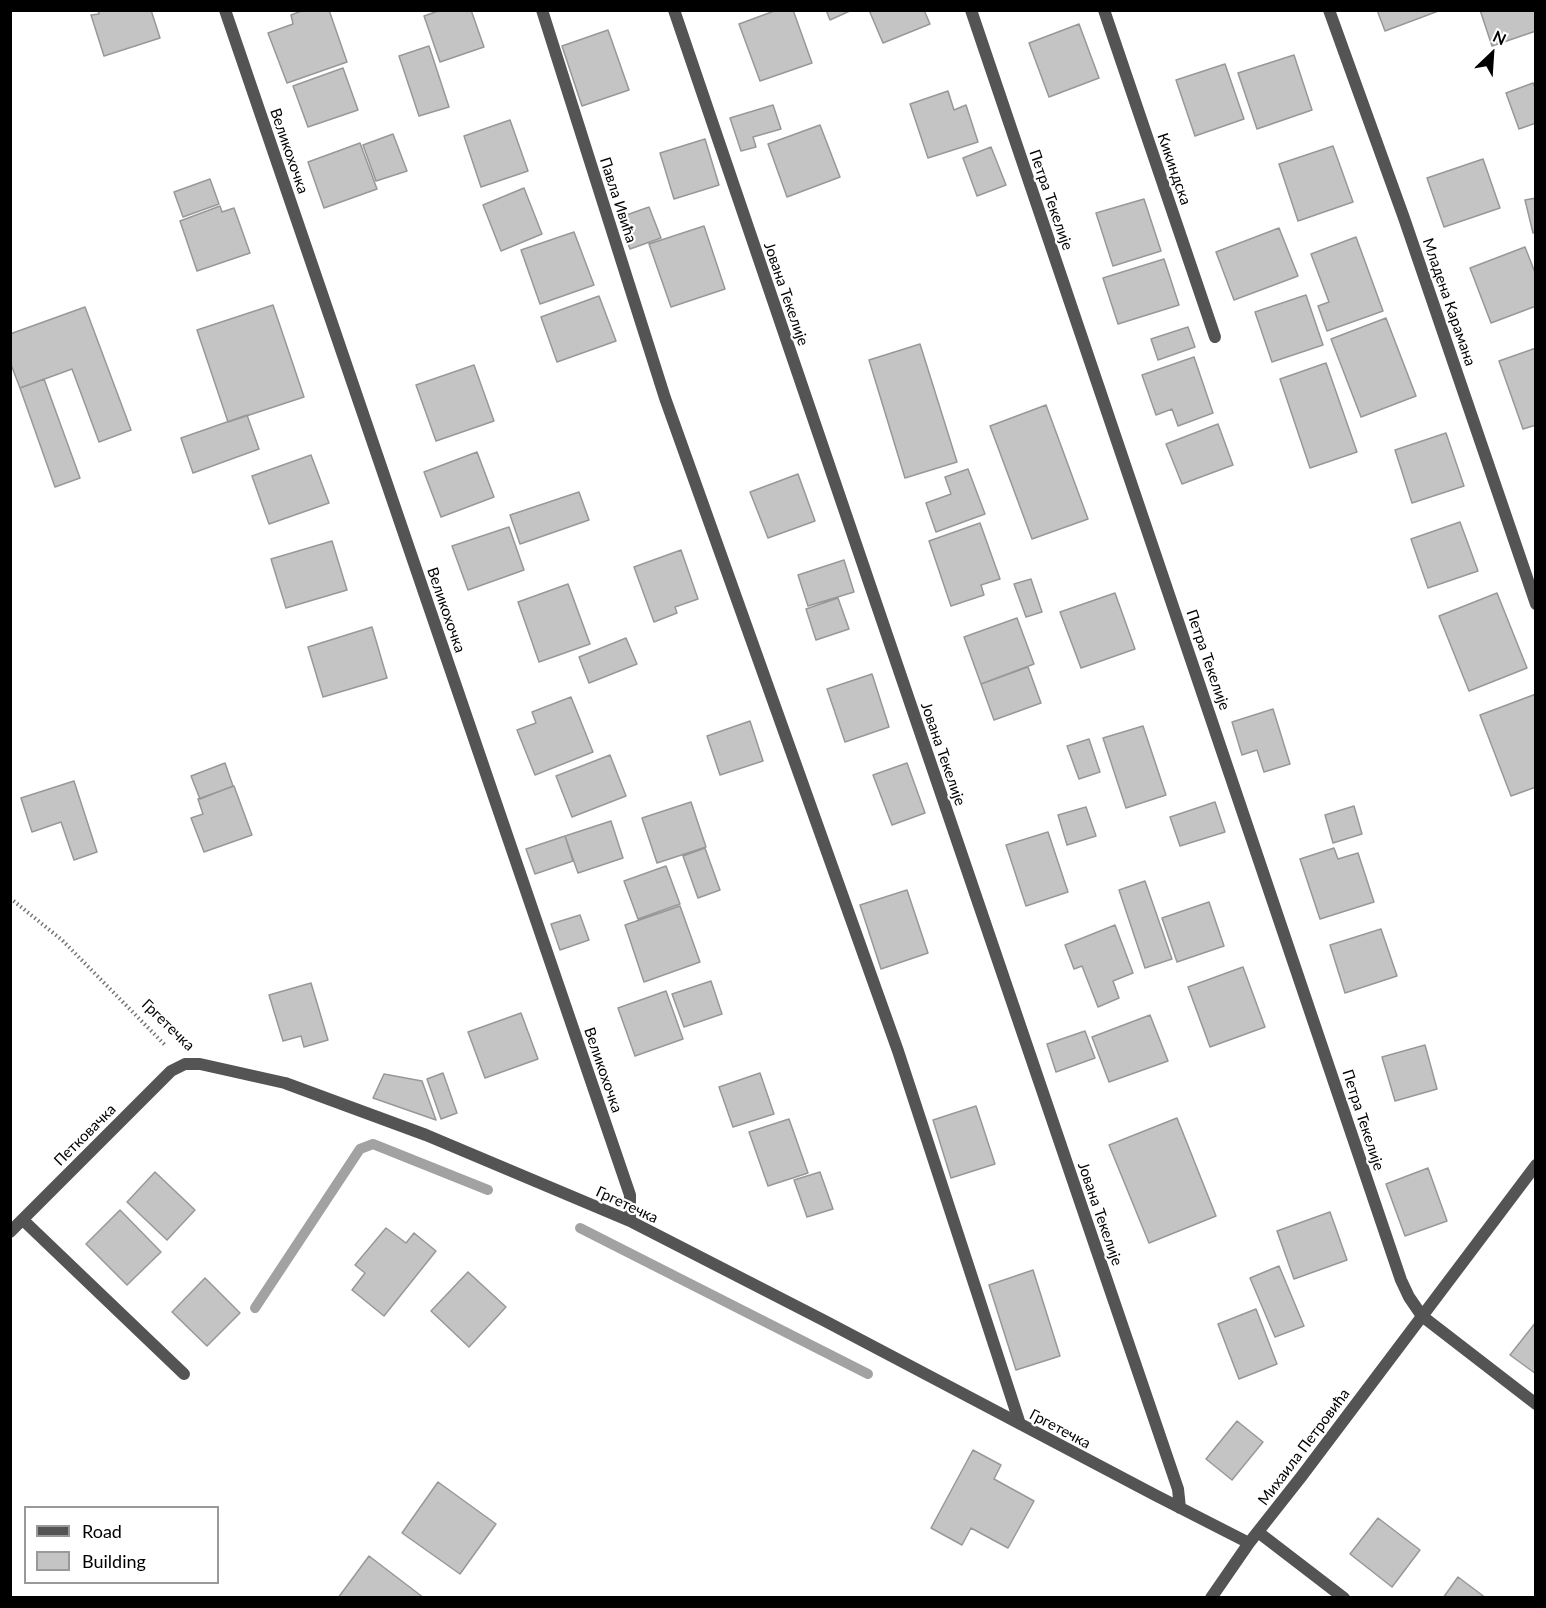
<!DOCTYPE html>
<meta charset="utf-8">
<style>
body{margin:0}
#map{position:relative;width:1546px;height:1608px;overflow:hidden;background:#fff;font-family:Lato,sans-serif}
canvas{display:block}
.frame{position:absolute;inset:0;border:12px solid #000;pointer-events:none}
.legend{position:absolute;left:24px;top:1506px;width:195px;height:78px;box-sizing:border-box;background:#fff;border:2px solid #999;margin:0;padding:8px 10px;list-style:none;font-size:18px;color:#000}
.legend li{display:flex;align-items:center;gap:12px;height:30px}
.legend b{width:30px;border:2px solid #999}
.north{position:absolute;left:1462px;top:24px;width:60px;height:60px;-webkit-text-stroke:4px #fff;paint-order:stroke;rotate:25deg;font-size:16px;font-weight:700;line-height:24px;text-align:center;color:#000}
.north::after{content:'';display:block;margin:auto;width:21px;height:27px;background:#000;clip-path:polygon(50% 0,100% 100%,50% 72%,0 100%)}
</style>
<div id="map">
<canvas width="1546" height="1608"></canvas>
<div class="frame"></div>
<ul class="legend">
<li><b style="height:8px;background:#545454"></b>Road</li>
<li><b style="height:16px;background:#c4c4c4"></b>Building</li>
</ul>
<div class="north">N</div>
</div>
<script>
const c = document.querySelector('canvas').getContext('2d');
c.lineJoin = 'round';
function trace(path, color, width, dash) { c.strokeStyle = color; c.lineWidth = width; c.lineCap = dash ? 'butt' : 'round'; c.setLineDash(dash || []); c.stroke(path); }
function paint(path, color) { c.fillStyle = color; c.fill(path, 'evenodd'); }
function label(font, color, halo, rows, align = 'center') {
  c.font = font + ' Lato,sans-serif'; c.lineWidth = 4.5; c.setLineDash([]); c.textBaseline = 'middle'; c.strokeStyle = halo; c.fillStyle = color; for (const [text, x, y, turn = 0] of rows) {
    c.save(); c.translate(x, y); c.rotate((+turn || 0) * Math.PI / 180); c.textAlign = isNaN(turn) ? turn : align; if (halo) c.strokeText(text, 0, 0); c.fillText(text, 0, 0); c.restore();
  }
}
const stream = new Path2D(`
 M580 1228 868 1374
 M255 1308 360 1149 373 1144 488 1190`);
const building = new Path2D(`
 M98 10H151L160 38 104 56 91 15 99 14Z
 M304 10H329L347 62 287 83 268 33 293 24 291 15Z
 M441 10H471L484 47 440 62 424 16Z
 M777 10H793L812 63 760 81 739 24Z
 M826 10H852L830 20Z
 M869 10H924L930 24 883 43Z
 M1377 10H1441L1385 31Z
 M1480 10H1536V31L1492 46Z
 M1079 24 1099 78 1049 97 1029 43Z
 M608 30 629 90 582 106 562 46Z
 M429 46 449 107 419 116 399 56Z
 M1294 55 1312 110 1257 129 1238 73Z
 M1225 64 1244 119 1195 136 1176 80Z
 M343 68 358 110 308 127 293 86Z
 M1533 83 1536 90V123L1519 129 1506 93Z
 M948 91 954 110 966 105 978 142 928 158 910 104Z
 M773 105 781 129 753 137 756 147 741 151 730 118Z
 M510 120 528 171 481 187 464 136Z
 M820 125 840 177 787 197 768 144Z
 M393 134 407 171 376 181 363 145Z
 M705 139 719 185 674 199 660 153Z
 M360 143 377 189 324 208 308 162Z
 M1333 146 1353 202 1298 221 1279 164Z
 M991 147 1006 185 977 196 963 158Z
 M1483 159 1500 208 1444 227 1427 178Z
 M210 179 219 204 183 217 174 192Z
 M524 188 542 234 501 251 483 205Z
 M1536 198V232L1533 233 1525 200Z
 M1144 199 1161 251 1113 266 1096 213Z
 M220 206 222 212 234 208 250 253 197 271 180 221Z
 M649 207 661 238 630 249 618 218Z
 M704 226 725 289 671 307 649 244Z
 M1279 228 1298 276 1234 300 1216 252Z
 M574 232 594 285 540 304 521 250Z
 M1356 237 1383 311 1327 331 1318 306 1329 302 1311 254Z
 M1525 247 1536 275V306L1491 323 1470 268Z
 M1164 259 1179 305 1118 324 1103 278Z
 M1306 295 1323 345 1272 362 1255 312Z
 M599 296 616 341 557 362 541 317Z
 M273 305 304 397 228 422 197 330Z
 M85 307 131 430 99 442 72 369 20 388 10 362V334Z
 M1386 318 1416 396 1361 417 1331 339Z
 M1188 327 1195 347 1158 360 1151 339Z
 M920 344 957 462 905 478 869 360Z
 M1536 348V425L1523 429 1499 361Z
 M1194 357 1213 413 1178 426 1172 409 1156 415 1142 375Z
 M1326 363 1357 452 1310 468 1280 379Z
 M474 365 494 421 436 441 416 385Z
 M44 379 80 478 55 487 20 388Z
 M1046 405 1088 519 1032 539 990 426Z
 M247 415 259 449 193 473 181 438Z
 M1218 424 1233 465 1182 484 1166 444Z
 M1446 433 1464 486 1412 503 1395 450Z
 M477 452 494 497 441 517 424 472Z
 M311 455 329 503 269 524 252 476Z
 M968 469 985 514 936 532 926 503 951 494 945 477Z
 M798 474 815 521 768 538 750 492Z
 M579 492 589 520 520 544 510 515Z
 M1460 522 1478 571 1428 588 1411 539Z
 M980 523 1000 579 981 585 984 595 951 606 929 541Z
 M509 527 524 570 468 590 452 546Z
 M332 541 347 590 286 608 271 559Z
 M681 550 698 599 675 607 677 613 654 622 634 567Z
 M844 560 854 592 808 606 798 575Z
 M1031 579 1042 612 1026 617 1014 584Z
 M568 584 590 644 539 662 518 602Z
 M1115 593 1135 649 1081 668 1060 612Z
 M1497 593 1527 668 1469 691 1439 616Z
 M838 598 849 629 816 640 806 609Z
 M1017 618 1034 664 981 684 964 637Z
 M372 627 387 678 323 697 308 647Z
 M626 638 637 664 589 683 579 657Z
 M1028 667 1041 703 994 720 981 684Z
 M872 674 889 727 845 742 827 689Z
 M1536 694V787L1511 796 1480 715Z
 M571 697 593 752 535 775 517 730 536 723 532 712Z
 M1273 709 1290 764 1264 772 1257 750 1242 755 1232 722Z
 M750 721 763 761 720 775 707 736Z
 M1143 726 1166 795 1126 808 1103 738Z
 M1089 739 1100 772 1079 779 1067 746Z
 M610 755 626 796 572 817 556 776Z
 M225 763 233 786 200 799 191 776Z
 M907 763 925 813 892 825 873 775Z
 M74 781 97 852 74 860 61 822 32 832 21 798Z
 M234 786 252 835 204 852 191 818 203 814 198 799Z
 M691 802 706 847 657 863 642 818Z
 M1215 802 1225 832 1180 846 1170 817Z
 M1354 806 1362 834 1333 843 1325 815Z
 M1086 807 1096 836 1067 845 1058 815Z
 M611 821 623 858 578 873 565 836Z
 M1048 832 1068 892 1026 906 1006 845Z
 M565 836 573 861 535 874 526 849Z
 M705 848 720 890 698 898 683 856Z
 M1334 848 1338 859 1358 853 1374 902 1320 919 1300 859Z
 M666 866 680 904 638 919 624 881Z
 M1145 881 1172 959 1145 968 1119 890Z
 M907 890 928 953 881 969 860 905Z
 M1209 902 1224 946 1177 962 1162 918Z
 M680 906 700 962 644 982 625 925Z
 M580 915 589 940 560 950 551 924Z
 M1115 925 1133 973 1113 981 1119 998 1098 1007 1082 966 1074 969 1065 945Z
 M1381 929 1397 976 1345 993 1330 945Z
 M1243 967 1265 1027 1210 1047 1188 987Z
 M711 981 722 1014 684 1027 672 994Z
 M311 983 328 1040 304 1047 301 1036 283 1041 269 995Z
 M666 991 683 1039 635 1056 618 1008Z
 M521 1013 538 1059 485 1078 468 1032Z
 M1150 1015 1168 1061 1109 1082 1092 1037Z
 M1085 1031 1095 1058 1056 1072 1047 1044Z
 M1425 1045 1437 1089 1395 1101 1382 1057Z
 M443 1073 457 1113 441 1119 427 1079Z
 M760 1073 774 1114 733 1127 719 1087Z
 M384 1074 422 1081 436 1120 373 1098Z
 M976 1106 995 1164 951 1178 933 1120Z
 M1177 1118 1216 1216 1149 1243 1109 1145Z
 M789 1119 808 1173 768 1186 749 1132Z
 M1428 1168 1447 1221 1405 1236 1386 1184Z
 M155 1172 195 1210 167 1240 127 1202Z
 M820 1172 833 1209 807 1217 794 1180Z
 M120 1210 161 1252 127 1285 86 1244Z
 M1330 1212 1347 1260 1294 1279 1277 1231Z
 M386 1228 406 1243 414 1233 436 1251 384 1316 352 1290 365 1273 355 1265Z
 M1279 1266 1304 1326 1275 1337 1250 1278Z
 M1033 1270 1060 1356 1016 1370 989 1285Z
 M468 1272 506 1307 469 1347 431 1311Z
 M205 1278 240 1313 207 1346 172 1312Z
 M1256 1309 1277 1364 1239 1379 1218 1324Z
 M1536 1322V1374L1510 1355Z
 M1237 1421 1263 1442 1232 1480 1206 1459Z
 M973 1450 1001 1465 994 1479 1034 1501 1008 1548 971 1528 962 1545 931 1528Z
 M438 1482 496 1524 460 1574 402 1533Z
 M1378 1518 1420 1550 1392 1587 1350 1554Z
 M369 1556 424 1598H338Z
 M1458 1577 1486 1598H1443Z`);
const path = new Path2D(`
 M10 898 62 940 166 1046`);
const lane = new Path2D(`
 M1104 10 1215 337
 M23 1220 184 1374
 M1422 1316 1536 1404`);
const street = new Path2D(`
 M225 10 630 1195V1221
 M542 10 665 398 898 1051 1020 1424
 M674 10 1178 1489 1180 1508
 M971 10 1401 1280 1409 1297 1422 1316
 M1329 10 1404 218 1536 604
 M10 1232 171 1071 185 1064H200L285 1083 426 1135 630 1221 825 1321 1155 1495 1249 1543
 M1258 1532 1344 1598
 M1211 1598 1249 1543 1301 1477 1536 1165`);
const streetNames = [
 ["Великохочка",289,151,71],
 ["Кикиндска",1174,169,71],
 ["Павла Ивића",618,200,72],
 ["Петра Текелије",1051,200,71],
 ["Јована Текелије",786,294,71],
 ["Младена Карамана",1449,302,71],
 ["Великохочка",446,610,71],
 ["Петра Текелије",1208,660,71],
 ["Јована Текелије",943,754,71],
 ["Гргетечка",168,1025,44],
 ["Великохочка",603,1070,71],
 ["Петра Текелије",1363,1120,72],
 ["Петковачка",85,1135,-45],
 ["Гргетечка",627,1205,25],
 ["Јована Текелије",1100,1214,71],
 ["Гргетечка",1060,1429,28],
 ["Михаила Петровића",1304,1447,-53]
];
trace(stream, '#a2a2a2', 10);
paint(building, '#c4c4c4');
trace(building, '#989898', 1.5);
trace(path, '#767676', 4, [1.5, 3]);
trace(lane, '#545454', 12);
trace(street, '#545454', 12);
label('15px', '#000', '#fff', streetNames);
</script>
